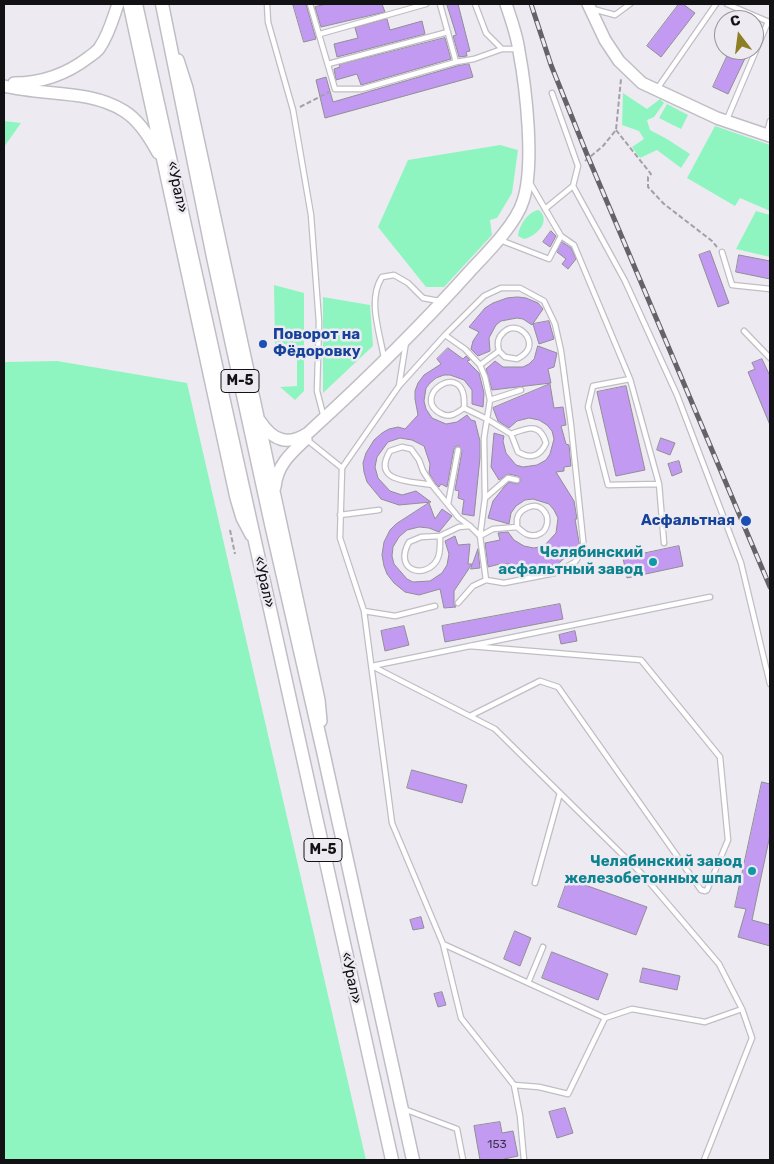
<!DOCTYPE html>
<meta charset="utf-8">
<style>
body{margin:0}
#map{position:relative;width:774px;height:1164px;overflow:hidden;background:#edebf1;font-family:Rubik,sans-serif}
canvas{display:block}
.frame{position:absolute;inset:0;border:5px solid #121214;pointer-events:none}
.north{position:absolute;left:714px;top:10px;width:50px;height:50px;box-sizing:border-box;background:#edebf1;border:1px solid #959499;border-radius:50%;rotate:345deg;font-size:14px;font-weight:700;line-height:20px;text-align:center;color:#121214}
.north::after{content:'';display:block;margin:auto;width:18px;height:22px;background:#8e7f25;clip-path:polygon(50% 0,100% 100%,50% 72%,0 100%)}
</style>
<div id="map">
<canvas width="774" height="1164"></canvas>
<div class="frame"></div>
<div class="north">С</div>
</div>
<script>
const c = document.querySelector('canvas').getContext('2d');
c.lineJoin = 'round';
function paint(path, color) { c.fillStyle = color; c.fill(path, 'evenodd'); }
function trace(path, color, width, dash) { c.strokeStyle = color; c.lineWidth = width; c.lineCap = dash ? 'butt' : 'round'; c.setLineDash(dash || []); c.stroke(path); }
function label(font, color, halo, rows, align = 'center') {
  c.font = font + ' Rubik,sans-serif'; c.lineWidth = 5; c.setLineDash([]); c.textBaseline = 'middle'; c.strokeStyle = halo; c.fillStyle = color; for (const [text, x, y, turn = 0] of rows) {
    c.save(); c.translate(x, y); c.rotate((+turn || 0) * Math.PI / 180); c.textAlign = isNaN(turn) ? turn : align; if (halo) c.strokeText(text, 0, 0); c.fillText(text, 0, 0); c.restore();
  }
}
const green = new Path2D(`
 M623 93 647 109 660 99 664 103 654 117 647 120 650 130 667 139 690 154 681 168 657 150 640 158 632 147 644 139 639 131 622 125Z
 M667 104 688 115 681 129 659 118Z
 M4 121 21 123 4 147Z
 M715 126 770 145V211L740 198 735 206 687 178Z
 M500 145 518 150 512 193 497 218 490 220 492 235 444 287H426L378 227 408 160Z
 M539 210C552 222 535 237 524 239L518 236C519 226 528 211 539 210Z
 M756 211 770 215V257L736 249Z
 M274 285 304 293V391L295 400 280 387 297 386V355L275 344Z
 M323 297 370 305 373 346 323 393Z
 M57 361 187 383 366 1160H4V362Z`);
const building = new Path2D(`
 M293 4H306L316 39 304 42Z
 M328 4H382L385 12 321 27 315 7Z
 M447 4H458L470 51 466 52 467 56 459 57 453 36 456 35Z
 M679 4H683L695 13 661 57 647 46Z
 M387 19 390 30 422 21 425 34 337 57 334 44 358 38 355 28Z
 M445 38 451 59 361 85 357 74 336 80 334 69 340 67 339 65Z
 M730 50H749L728 94 713 87Z
 M469 64 473 77 325 118 316 80 326 77 333 102 457 66Z
 M551 231 556 236 550 247 543 242Z
 M562 242 571 248 576 259 568 269 562 264 566 259 557 252Z
 M710 251 729 303 718 307 699 255Z
 M739 255 770 261V279L736 272Z
 M518 297 526 298 538 303 543 309 532 325 523 319 517 318 501 321 496 325 489 338 490 351 478 356 471 349 473 341 479 332 469 327 485 308 493 303 507 298Z
 M549 321 554 339 539 344 533 324Z
 M538 346 557 353 554 367 548 369 551 383 492 390 486 369 495 361 503 367H523L529 364 534 359Z
 M448 348 463 359 466 356 470 360 467 361 479 373 484 393 483 407 472 404V390L464 380 450 375H444L436 378 430 383 426 388 424 401 426 409 432 418 446 424 457 422 467 415 471 420 475 421 480 441V458L474 516 462 514 464 500 458 498 459 491 455 490 462 451 459 446H456L454 449 447 487 441 484 439 487 435 483 429 473 430 464 424 446 412 440 400 438 388 442 377 457 375 467 378 478 390 491 402 495 416 491 431 502 399 505 381 499 367 482 364 472 363 463 366 453 374 440 382 433 389 429 398 427 405 429 418 415 415 399V391L418 383 424 375 441 364 437 359Z
 M762 359 770 376V425L748 372 755 369 752 363Z
 M550 384 554 408 563 407 566 425 561 426 566 444 569 445 571 466 564 467V471L556 472 574 501 577 519H575L580 548 573 550 556 566 538 570 529 569V574L525 575 511 574V564H500L488 567 485 543 500 540 498 533 508 532 514 540 524 546 534 548 544 546 556 533 558 518 554 510 549 504 533 499 525 500 516 506 511 513 509 524 488 518 493 501 504 487 509 482 518 484 521 480 518 476 508 474 499 480 491 467 494 433 504 436 503 441 506 453 516 465 523 467 537 465 546 460 550 454 554 439 552 431 547 425 539 420 529 418 517 421 509 428 498 421 493 408Z
 M626 386 645 470 616 476 597 392Z
 M661 438 675 443 670 455 657 450Z
 M679 461 682 472 672 476 668 464Z
 M429 503 435 519 442 509 452 516 439 532 429 528 419 527 407 530 399 537 393 547 392 556 394 564 407 579 413 582 430 581 442 573 447 565 449 554 445 541 455 536 458 545 470 544 468 564H472L454 591V604L456 607 444 608 440 589 419 595 405 592 394 583 387 574 384 566 382 555 384 542 390 530 396 524Z
 M679 546 683 566 627 578 623 558Z
 M478 549 480 568 471 569Z
 M560 604 563 619 445 642 442 626Z
 M404 626 409 645 385 651 381 631Z
 M575 631 577 641 561 644 559 635Z
 M412 770 467 785 462 803 407 788Z
 M762 782 770 784V835L752 920 770 925V946L738 937 746 909 735 907Z
 M568 879 647 907 636 935 558 907Z
 M421 917 424 928 413 930 410 920Z
 M515 931 531 938 520 966 504 959Z
 M552 952 608 974 598 1000 542 978Z
 M643 968 680 976 677 990 640 982Z
 M442 992 446 1005 438 1007 434 994Z
 M565 1108 573 1133 557 1138 549 1112Z
 M500 1122 502 1133 513 1131 518 1156 504 1159V1160H480L474 1126Z`);
const path = new Path2D(`
 M300 107 329 92
 M616 130 651 174 648 177V187L664 204 712 241 717 247
 M585 161 603 146 616 130 621 79
 M230 530 235 554`);
const lane = new Path2D(`
 M267 4 268 22 293 110 311 215 319 322 317 391 324 418
 M310 4 335 89H362L456 62 474 59 502 49H519
 M440 4 456 62
 M475 4 486 33 502 49
 M727 4 769 22
 M593 9 615 15 630 4
 M320 34 426 4
 M328 64 448 32
 M657 89 716 4
 M552 93 578 166 573 186
 M727 119 768 22
 M767 133 770 121
 M545 209 573 186 625 281 677 395 741 563 770 684
 M561 236 574 245 630 379 659 484 664 543
 M500 240 549 259 561 236 530 183
 M722 252 732 285 770 289
 M744 331 770 358
 M445 335 465 349 480 365 485 377 490 400 484 438 485 498 480 536 486 580
 M384 358C380 333 367 300 382 277L394 275 408 283 423 298 439 301
 M480 365 499 351C497 344 497 338 503 333 516 319 536 338 527 351 525 354 521 357 517 359L505 357 499 351
 M630 379 593 386 588 407 608 485 659 484
 M399 386 445 335 484 296 501 288H520L544 301 555 324 561 351 571 425 584 549 575 562 555 573 504 583 486 580 473 586 458 603
 M490 400 521 390
 M464 408C457 413 450 418 442 414 407 397 468 355 464 408L487 419 511 434 518 452C530 459 540 457 546 443 540 422 527 428 511 434
 M306 439 342 468 340 538 364 611 392 823 443 944 461 1018 514 1085 520 1116 524 1160
 M342 468 399 386 406 342
 M432 485C411 481 371 483 390 451L402 447 411 449 419 460 423 471 432 485 459 518 470 526 480 536 493 529 517 527C524 533 528 537 537 535 548 532 551 517 542 509 534 502 519 509 517 519 517 521 517 524 517 527
 M485 498 508 478 517 480
 M448 504 458 450
 M340 515 379 510
 M440 536 421 537 409 542C393 571 425 580 437 560 441 553 440 544 440 536L459 527 470 526
 M364 611 395 616 435 606
 M469 646 641 660 720 757 728 840 707 890 705 891 701 890 558 687 540 681 470 716
 M372 666 495 729 644 876 719 964 742 1009 752 1038 704 1160
 M372 666 710 597
 M535 883 560 793
 M443 944 605 1018 632 1009 705 1022 742 1009
 M528 983 543 947
 M514 1085 539 1087 568 1094 605 1018
 M404 1109 457 1129 463 1160`);
const secondary = new Path2D(`
 M129 4 236 498 242 518 251 535
 M588 4 605 40 619 61 642 83 717 118 770 136
 M178 60 187 88 319 700 321 721
 M14 83C42 83 67 74 89 57 93 54 98 51 100 47 109 34 113 18 118 4
 M4 86C43 96 89 89 124 111 139 120 150 138 158 153
 M260 421C273 441 288 446 308 433 365 381 420 327 471 270 487 253 516 224 523 201 535 165 526 89 519 51 517 35 511 19 506 4
 M275 487C277 465 291 453 306 439`);
const primary = new Path2D(`
 M136 4 392 1160
 M162 4 213 257 271 524 323 751 413 1160`);
const rail = new Path2D(`
 M531 4 551 65 588 157 770 587`);
const markers = [
 [263,344,5,"#1a4fb4"],
 [746,521,6,"#1a4fb4"],
 [653,562,5,"#0f9aa8"],
 [752,871,5,"#0f9aa8"]
];
const numberNames = [
 ["153",497,1145]
];
const shields = [
 [240,381,38],
 [323,850,38]
];
const shieldNames = [
 ["М-5",240,381],
 ["М-5",323,850]
];
const streetNames = [
 ["«Урал»",177,187,78],
 ["«Урал»",264,582,78],
 ["«Урал»",351,978,78]
];
const transitNames = [
 ["Поворот на",273,335],
 ["Фёдоровку",273,352],
 ["Асфальтная",735,521,"right"]
];
const cultureNames = [
 ["Челябинский",643,553],
 ["асфальтный завод",643,570],
 ["Челябинский завод",742,862],
 ["железобетонных шпал",742,879]
];
paint(green, '#8ff5c0');
paint(building, '#c29af2');
trace(building, '#908e93', 1);
trace(lane, '#c0bec4', 7);
trace(secondary, '#c0bec4', 14);
trace(primary, '#c0bec4', 15);
trace(path, '#a2a1a6', 2, [5, 2.5]);
trace(lane, '#fff', 4.5);
trace(secondary, '#fff', 11);
trace(primary, '#fff', 12);
trace(rail, '#646367', 5);
trace(rail, '#edebf1', 3, [9]);
for (const [x, y, r, color] of markers) { const dot = new Path2D(); dot.arc(x, y, r, 0, 2 * Math.PI); c.fillStyle = color; c.fill(dot); trace(dot, '#edebf1', 2); }
label('12px', '#3e344c', null, numberNames);
for (const [x, y, w] of shields) { const box = new Path2D(); box.roundRect(x - w / 2, y - 11.5, w, 23, 4); c.fillStyle = '#edebf1'; c.fill(box); trace(box, '#121214', 1); }
label('bold 14px', '#121214', null, shieldNames);
label('15px', '#121214', '#edebf1', streetNames);
label('bold 15px', '#164399', '#edebf1', transitNames, 'left');
label('bold 15px', '#0d838f', '#edebf1', cultureNames, 'right');
</script>
